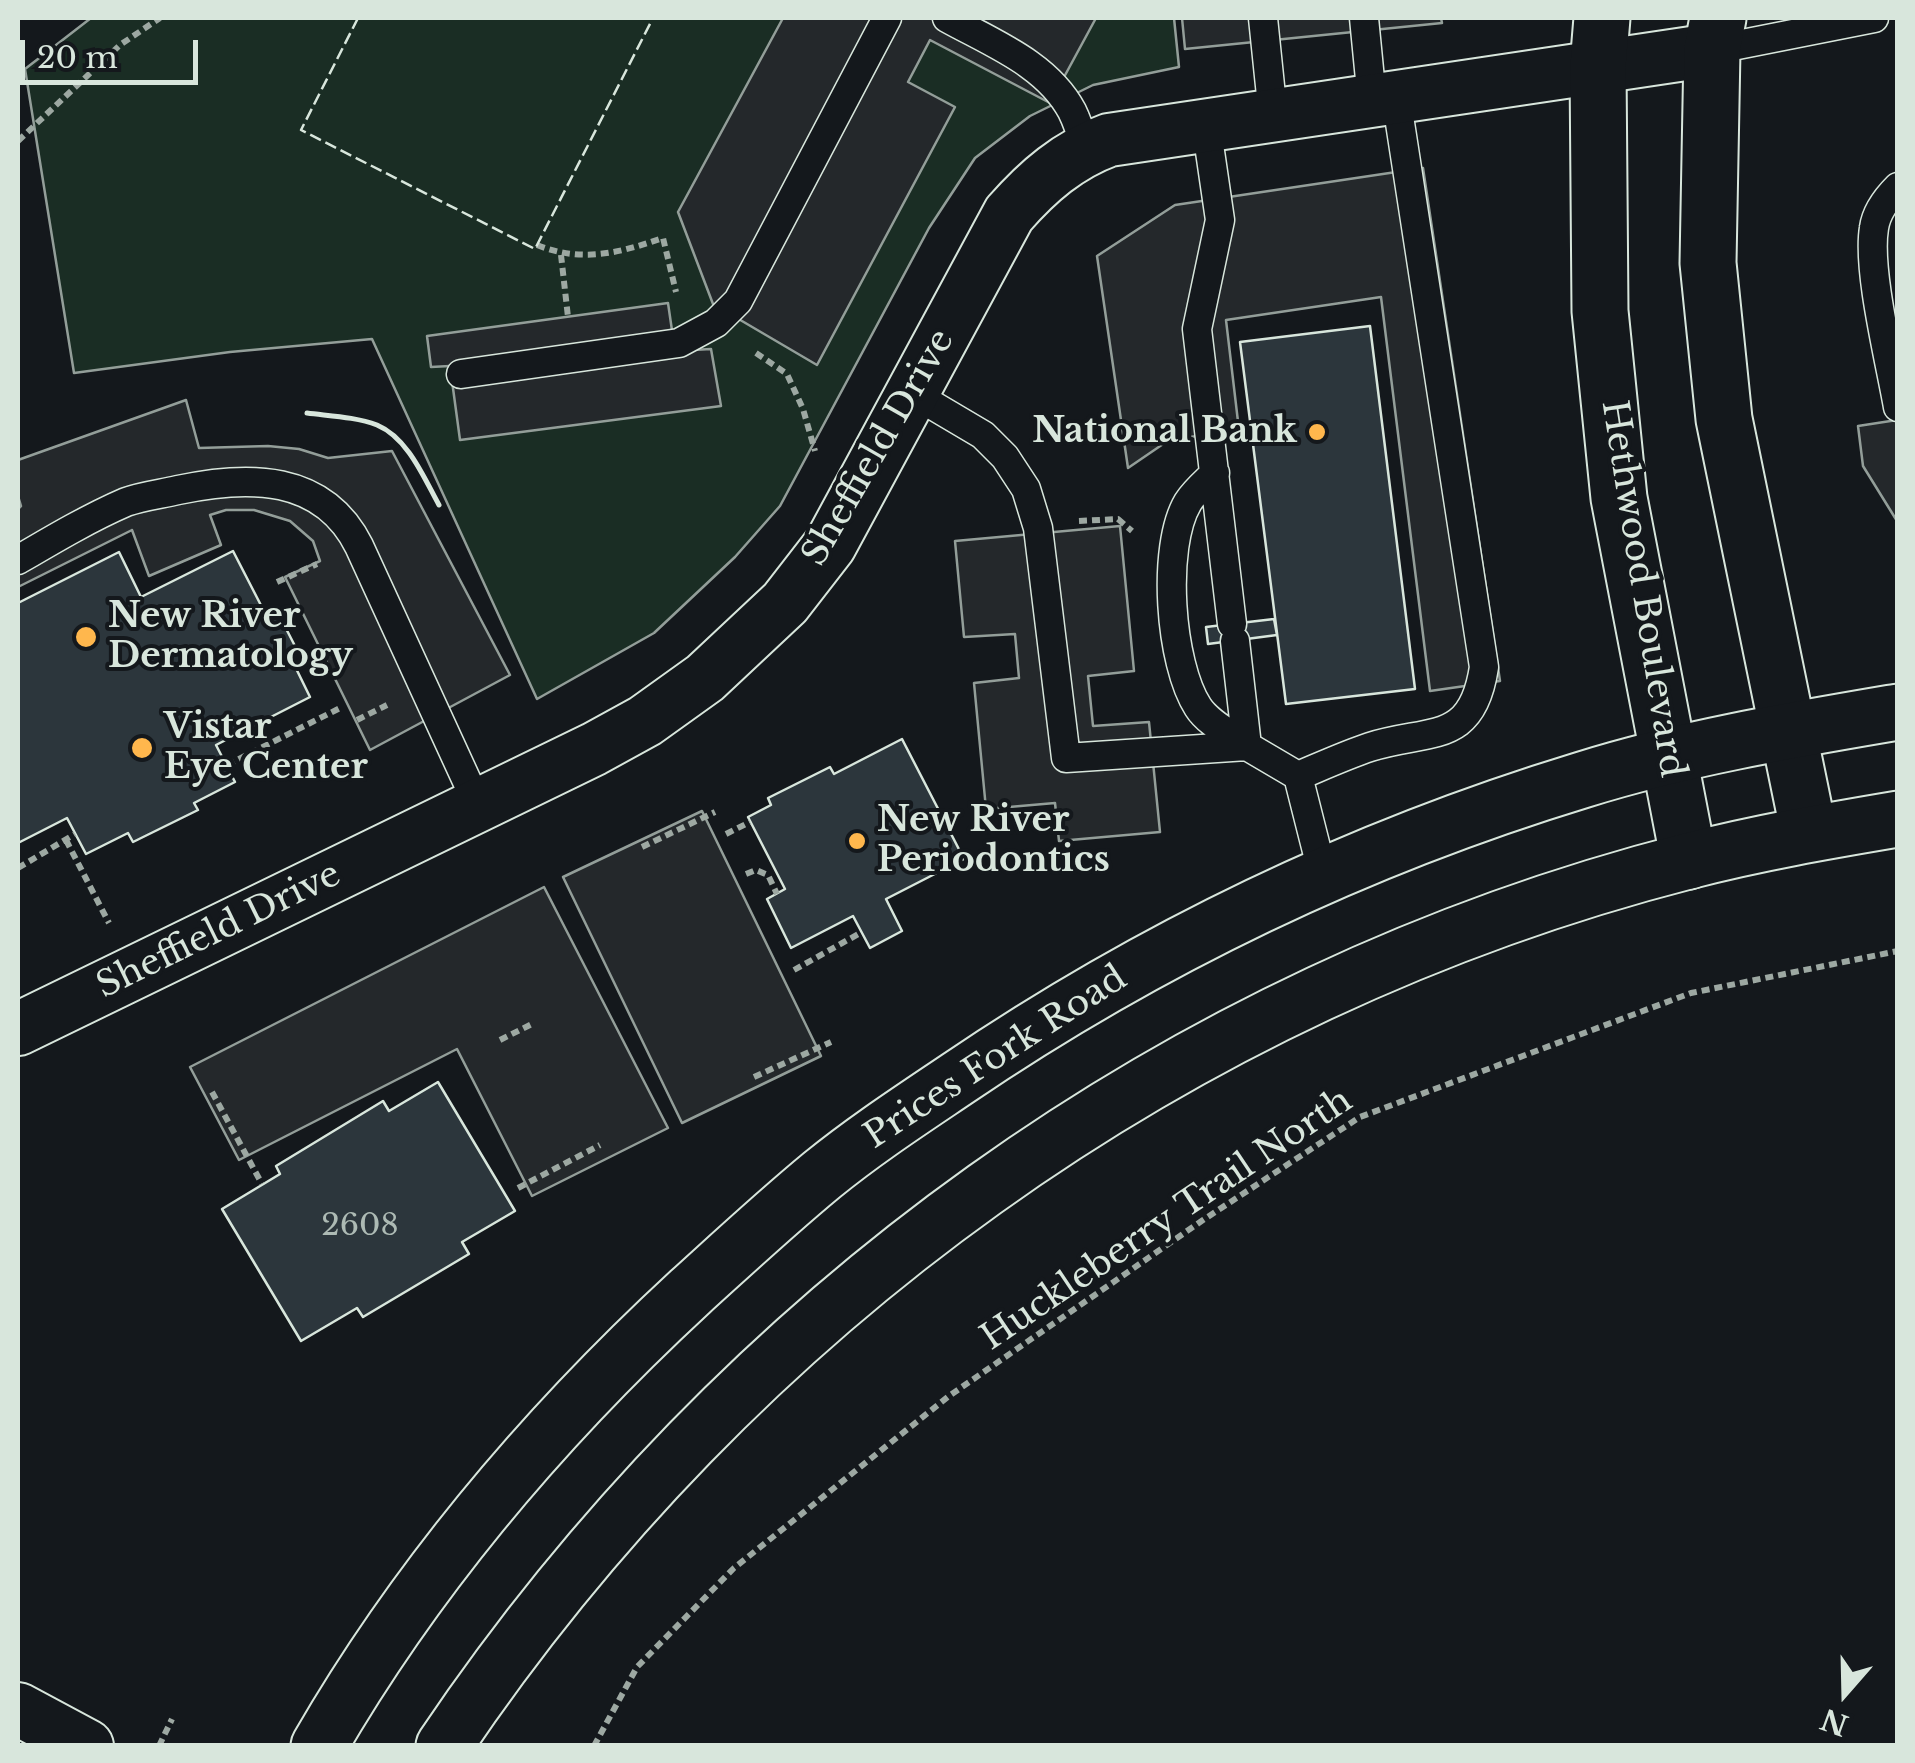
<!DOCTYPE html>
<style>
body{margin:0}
#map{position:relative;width:1915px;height:1763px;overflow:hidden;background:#14181c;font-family:"Libre Baskerville",serif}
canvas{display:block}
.frame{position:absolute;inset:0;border:20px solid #d8e6dc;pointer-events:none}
.north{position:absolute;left:1795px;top:1643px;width:100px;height:100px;-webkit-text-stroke:8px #14181c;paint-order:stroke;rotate:200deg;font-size:28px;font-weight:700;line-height:40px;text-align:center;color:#d8e6dc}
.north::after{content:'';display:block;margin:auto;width:35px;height:45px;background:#d8e6dc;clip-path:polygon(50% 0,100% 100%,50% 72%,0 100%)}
.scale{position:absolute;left:20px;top:40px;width:178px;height:45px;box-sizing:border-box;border:5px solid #d8e6dc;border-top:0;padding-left:12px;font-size:30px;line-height:35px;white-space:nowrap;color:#d8e6dc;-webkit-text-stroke:8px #14181c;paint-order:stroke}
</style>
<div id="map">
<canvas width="1915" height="1763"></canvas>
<div class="frame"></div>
<div class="north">N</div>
<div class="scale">20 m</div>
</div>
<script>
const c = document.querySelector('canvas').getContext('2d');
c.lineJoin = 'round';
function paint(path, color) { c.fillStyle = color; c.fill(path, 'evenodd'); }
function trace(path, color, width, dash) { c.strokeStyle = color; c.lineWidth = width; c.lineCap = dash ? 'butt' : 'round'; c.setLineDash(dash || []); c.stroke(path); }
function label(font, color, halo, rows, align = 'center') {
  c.font = font + ' "Libre Baskerville",serif'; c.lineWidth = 8; c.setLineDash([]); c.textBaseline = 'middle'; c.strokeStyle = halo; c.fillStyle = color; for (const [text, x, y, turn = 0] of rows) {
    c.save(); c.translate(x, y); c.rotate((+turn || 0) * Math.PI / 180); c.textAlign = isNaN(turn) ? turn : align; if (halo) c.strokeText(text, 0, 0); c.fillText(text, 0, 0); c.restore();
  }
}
const green = new Path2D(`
 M91 18H1174L1179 67 1093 85 1030 116 975 158 929 228 780 506 735 557 654 633 537 699 372 339 230 352 74 373 25 69Z`);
const parking = new Path2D(`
 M783 18H1096L1050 103 930 40 908 82 955 107 817 365 713 304 678 212Z
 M1182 18H1441L1442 23 1185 49Z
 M1423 168 1500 681 1430 691 1381 297 1226 320 1239 430 1169 440 1128 468 1097 256 1175 205Z
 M668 303 675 351 711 349 721 406 460 440 450 366 431 367 427 336Z
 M186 400 199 448 268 446 299 449 328 458 392 451 510 675 370 750 285 577 320 561 313 541 290 521 254 510H226L210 515 221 545 149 576 132 530 18 587V509L21 506 18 496V460Z
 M1897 420 1898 421 1897 521 1863 466 1858 426Z
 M1120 526 1134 671 1088 676 1093 726 1149 722 1160 832 1059 841 1055 803 986 809 974 683 1019 678 1015 634 964 637 955 541Z
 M702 811 821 1056 682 1123 563 877Z
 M544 887 668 1128 532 1196 457 1049 239 1160 190 1067Z`);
const building = new Path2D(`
 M1370 326 1415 689 1286 704 1240 342Z
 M233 551 267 617 277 611 296 648 288 652 310 697 216 745 235 782 194 803 198 810 133 842 128 833 86 854 67 818 18 843V603L119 552 141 597Z
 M1274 619 1277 635 1208 644 1206 627Z
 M902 739 964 859 886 899 902 931 870 948 853 916 791 948 767 899 785 889 748 817 771 805 768 798 830 767 834 774Z
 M438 1082 515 1211 462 1242 469 1254 363 1317 357 1308 301 1341 222 1209 280 1174 276 1166 383 1101 389 1111Z`);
const path = new Path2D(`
 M18 141 120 45 160 18
 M537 245C582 263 619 253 663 238L676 292
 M561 255 568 317
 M756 353 787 374 803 409 815 451
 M1079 521 1118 519 1132 531
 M277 582 317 564
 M357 720 387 705
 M227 765 342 707
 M726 834 750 822
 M66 840 109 923
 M642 847 715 812
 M18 868 75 834
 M746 874 756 870 768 875 777 894
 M794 970 862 932
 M500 1040 534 1023
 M754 1077 831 1042
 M212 1092 262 1184
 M518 1188 600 1145
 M159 1746 172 1719
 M594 1746 637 1667 734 1568 949 1396 1203 1220 1360 1117 1691 993 1898 951`);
const service = new Path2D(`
 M947 18C992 43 1047 64 1072 111 1078 123 1082 136 1086 149
 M1263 18 1273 115
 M1364 18 1372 100
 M1712 50 1874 18
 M1206 124 1220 220 1197 329 1232 624
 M1898 187C1887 198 1876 213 1874 228 1867 270 1890 361 1898 407
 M461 374 679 343 716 323 738 301 887 18
 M912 393 983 435 1005 457 1026 489 1038 528 1066 758 1247 746 1298 776 1323 875
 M1215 473C1206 482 1195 491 1188 502 1161 547 1170 664 1198 707 1208 723 1232 735 1247 746
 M18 560C52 540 89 518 126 502 142 496 161 494 178 490 248 475 323 474 359 546L478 805
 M1235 641 1247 746
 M1298 776C1322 766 1346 755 1370 747 1430 728 1472 746 1484 667L1396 97`);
const minor = new Path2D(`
 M18 1029 594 749 645 721 705 678 785 603 830 545 1009 214C1038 181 1068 155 1109 140L1712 50
 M18 1709 87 1746`);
const tertiary = new Path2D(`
 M1602 18 1598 66 1600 311 1619 498 1689 861
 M1718 18 1712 50 1708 263 1724 419 1809 833`);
const primary = new Path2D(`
 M319 1746C418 1575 546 1425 690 1292 733 1253 776 1213 822 1175 865 1140 911 1110 957 1079 1150 948 1359 848 1582 780 1684 748 1792 730 1898 712
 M444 1746C737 1311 1178 992 1688 861 1757 843 1827 831 1898 819`);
const fence = new Path2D(`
 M358 18 301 130 535 249 653 18`);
const wall = new Path2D(`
 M307 413C330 416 356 417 377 425 408 438 424 478 439 505`);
const markers = [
 [1317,432,10,"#ffb74d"],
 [86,637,12,"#ffb74d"],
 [142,748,12,"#ffb74d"],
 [857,841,10,"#ffb74d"]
];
const numberNames = [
 ["2608",360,1227]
];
const poiNames = [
 ["National Bank",1297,432,"right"],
 ["New River",108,617],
 ["Dermatology",108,657],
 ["Vistar",164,728],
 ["Eye Center",164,768],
 ["New River",877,821],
 ["Periodontics",877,861]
];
const streetNames = [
 ["Sheffield Drive",879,448,-60],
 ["Hethwood Boulevard",1642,589,81],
 ["Sheffield Drive",219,931,-26],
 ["Prices Fork Road",996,1058,-33],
 ["Huckleberry Trail North",1167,1220,-34]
];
paint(green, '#1a2d24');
trace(green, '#939e99', 2.5);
paint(parking, '#24282b');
trace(parking, '#939e99', 2.5);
paint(building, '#2c363c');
trace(building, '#d8e6dc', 2.5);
trace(service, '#d8e6dc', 31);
trace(minor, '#d8e6dc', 56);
trace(tertiary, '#d8e6dc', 59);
trace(primary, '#d8e6dc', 59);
trace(path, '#9da8a2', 6, [8, 5]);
trace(service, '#14181c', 28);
trace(minor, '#14181c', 52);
trace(tertiary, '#14181c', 55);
trace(primary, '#14181c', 55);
trace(fence, '#d8e6dc', 2.5, [12, 5]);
trace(wall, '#d8e6dc', 5);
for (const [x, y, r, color] of markers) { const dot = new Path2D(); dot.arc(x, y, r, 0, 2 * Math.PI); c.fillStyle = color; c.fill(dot); trace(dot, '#14181c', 4); }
label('30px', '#adbab4', null, numberNames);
label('bold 35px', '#d8e6dc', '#14181c', poiNames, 'left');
label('35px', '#d8e6dc', '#14181c', streetNames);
</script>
